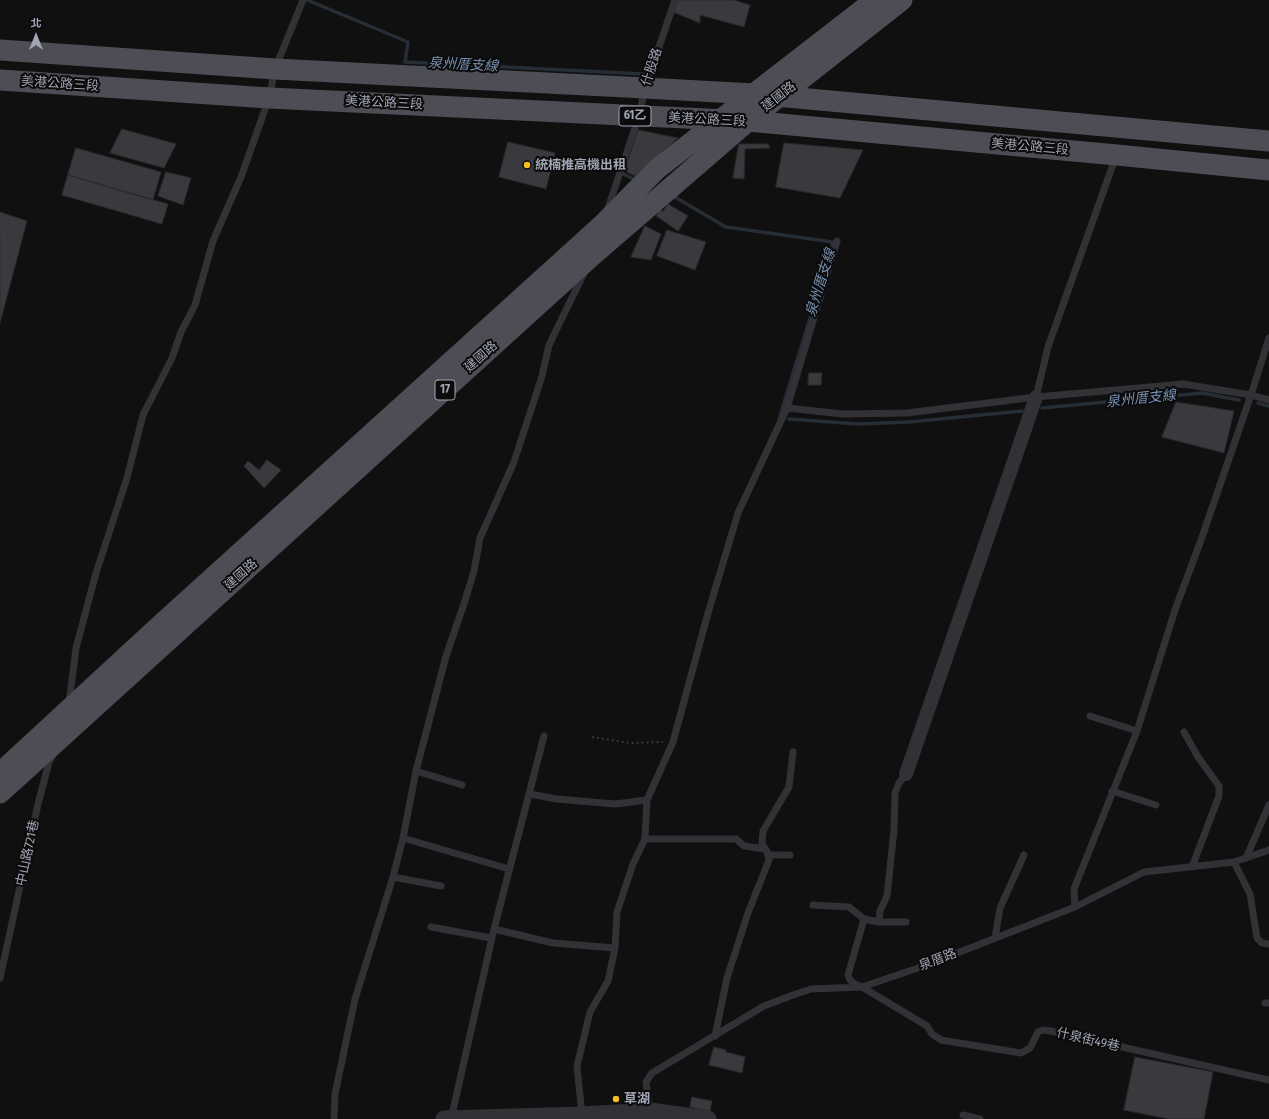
<!DOCTYPE html>
<meta charset="utf-8">
<style>
body{margin:0}
#map{position:relative;width:1269px;height:1119px;overflow:hidden;background:#101011;font-family:"Fira Sans Condensed","Noto Sans TC",sans-serif}
canvas{display:block}
.north{position:absolute;left:16px;top:16px;width:40px;height:40px;-webkit-text-stroke:3px #0b0b0c;paint-order:stroke;rotate:0deg;font-size:11px;font-weight:700;line-height:16px;text-align:center;color:#a1a4b2}
.north::after{content:'';display:block;margin:auto;width:14px;height:18px;background:#a1a4b2;clip-path:polygon(50% 0,100% 100%,50% 72%,0 100%)}
</style>
<div id="map">
<canvas width="1269" height="1119"></canvas>
<div class="north">北</div>
</div>
<script>
const c = document.querySelector('canvas').getContext('2d');
c.lineJoin = 'round';
function trace(path, color, width, dash) { c.strokeStyle = color; c.lineWidth = width; c.lineCap = dash ? 'butt' : 'round'; c.setLineDash(dash || []); c.stroke(path); }
function paint(path, color) { c.fillStyle = color; c.fill(path, 'evenodd'); }
function label(font, color, halo, rows, align = 'center') {
  c.font = font + ' "Fira Sans Condensed","Noto Sans TC",sans-serif'; c.lineWidth = 4; c.setLineDash([]); c.textBaseline = 'middle'; c.strokeStyle = halo; c.fillStyle = color; for (const [text, x, y, turn = 0] of rows) {
    c.save(); c.translate(x, y); c.rotate((+turn || 0) * Math.PI / 180); c.textAlign = isNaN(turn) ? turn : align; if (halo) c.strokeText(text, 0, 0); c.fillText(text, 0, 0); c.restore();
  }
}
const stream = new Path2D(`
 M307 0 408 42 405 62 644 74 642 80
 M622 172 621 173 636 180
 M673 196 726 227 833 242 832 246
 M1258 403 1269 406
 M1042 408 1202 393 1239 400
 M779 419 818 292
 M789 419 858 424 909 422 1022 411`);
const building = new Path2D(`
 M677 0H734L750 5 744 27 700 15V23L673 12Z
 M122 129 176 144 164 168 110 153Z
 M638 130 678 138 635 176 625 171Z
 M508 142 555 153 546 189 499 177Z
 M784 143 863 150 840 198 776 187Z
 M739 144H768L770 148 745 149 744 179 733 178Z
 M76 148 161 172 153 200 68 175Z
 M166 172 191 178 183 205 158 196Z
 M68 175 168 204 162 224 62 195Z
 M668 204 688 216 678 231 656 216 660 210 663 211Z
 M0 212 27 221 0 323Z
 M645 226 661 234 651 260 631 257Z
 M667 230 706 242 695 270 657 256Z
 M809 373H822L821 385H808Z
 M1176 402 1234 411 1224 453 1162 437Z
 M267 460 281 470 264 488 244 466 248 461 259 470Z
 M714 1047 726 1050V1052L745 1057 742 1073 709 1065Z
 M1135 1057 1213 1072 1204 1119H1169L1124 1110Z
 M692 1097 712 1101 710 1111 690 1107Z`);
const path = new Path2D(`
 M592 737 630 743 663 742`);
const service = new Path2D(`
 M607 211 639 116 645 88 675 0
 M1036 397 1048 347 1116 156
 M787 408 843 414 907 413 1036 397 1183 384 1251 395 1269 400
 M69 703 76 648 96 573 127 478 143 415 172 358 181 332 195 305 213 241 241 177 269 98 275 69 303 0
 M1090 716 1137 731
 M1184 732 1198 757 1219 786V796L1192 867
 M416 771 462 785
 M906 774 899 783 895 793 894 830 887 896 880 911 879 922 864 919 848 975C850 983 855 984 862 987L927 1026 932 1034 941 1040 1021 1053 1030 1048 1038 1032 1043 1030 1051 1031 1269 1080
 M1112 791 1156 805
 M530 794 557 799 615 804 647 800
 M403 838 509 869
 M645 839H736L744 846 765 849
 M768 855H790
 M1246 858 1269 805
 M1234 862 1250 894 1257 938 1262 943 1269 944
 M393 877 441 886
 M813 905 849 907 864 919
 M1075 907 1074 889 1137 731 1175 610 1201 540 1251 395 1269 338
 M879 922H906
 M431 927 491 938
 M494 929 553 943 615 948
 M995 938 1000 908 1024 855
 M0 978 38 804 49 762 53 755
 M1265 1003H1269
 M715 1036 727 978 748 913 769 860 767 851 762 844 763 831 789 787 793 752
 M650 1111 646 1082 652 1073 764 1006 793 995 811 989 862 987 924 966 1075 907 1144 872 1234 862 1269 850
 M582 1115 577 1066 590 1012 608 981 615 948 617 912 633 864 645 839 647 800 673 742 708 613 738 513 787 408 837 241
 M963 1115 980 1119
 M334 1119 335 1094 355 999 393 877 403 838 416 771 446 656 464 604 474 571 480 538 514 462 542 376 549 345 585 271
 M451 1119 494 929 544 736`);
const minor = new Path2D(`
 M906 774 1036 397`);
const tertiary = new Path2D(`
 M444 1119 582 1115 650 1111 708 1119`);
const primary = new Path2D(`
 M0 50 275 69 645 88 754 94 1269 141
 M0 80 269 98 748 121 1117 155 1269 170
 M0 773 156 629 602 225 657 169 875 0
 M0 793 594 254 748 121 902 0`);
const markers = [
 [527,165,4,"#f3c026"],
 [616,1099,4,"#f3c026"]
];
const shields = [
 [635,116,32],
 [445,390,20]
];
const shieldNames = [
 ["61乙",635,116],
 ["17",445,390]
];
const streetNames = [
 ["什股路",652,67,-72],
 ["美港公路三段",60,84,4],
 ["建國路",779,97,-38],
 ["美港公路三段",384,103,3],
 ["美港公路三段",707,120,3],
 ["美港公路三段",1030,147,5],
 ["建國路",481,357,-42],
 ["建國路",241,575,-42],
 ["中山路721巷",28,853,-78],
 ["泉厝路",938,960,-21],
 ["什泉街49巷",1088,1040,13]
];
const poiNames = [
 ["統楠推高機出租",535,165],
 ["草湖",624,1099]
];
const waterNames = [
 ["泉州厝支線",463,65,3],
 ["泉州厝支線",821,283,-73],
 ["泉州厝支線",1141,399,-6]
];
trace(stream, '#262d35', 3.5);
paint(building, '#3a3a3e');
trace(building, '#2a2a2d', 1);
trace(path, '#37383d', 2, [2, 3]);
trace(service, '#313136', 7);
trace(minor, '#313136', 14);
trace(tertiary, '#313136', 17);
trace(primary, '#4d4e55', 21);
for (const [x, y, r, color] of markers) { const dot = new Path2D(); dot.arc(x, y, r, 0, 2 * Math.PI); c.fillStyle = color; c.fill(dot); trace(dot, '#0b0b0c', 1.5); }
for (const [x, y, w] of shields) { const box = new Path2D(); box.roundRect(x - w / 2, y - 10, w, 20, 3); c.fillStyle = '#0b0b0c'; c.fill(box); trace(box, '#a1a4b2', 1); }
label('bold 12px', '#a1a4b2', null, shieldNames);
label('13px', '#a1a4b2', '#0b0b0c', streetNames);
label('bold 13px', '#a1a4b2', '#0b0b0c', poiNames, 'left');
label('italic 14px', '#768faf', '#0b0b0c', waterNames);
</script>
